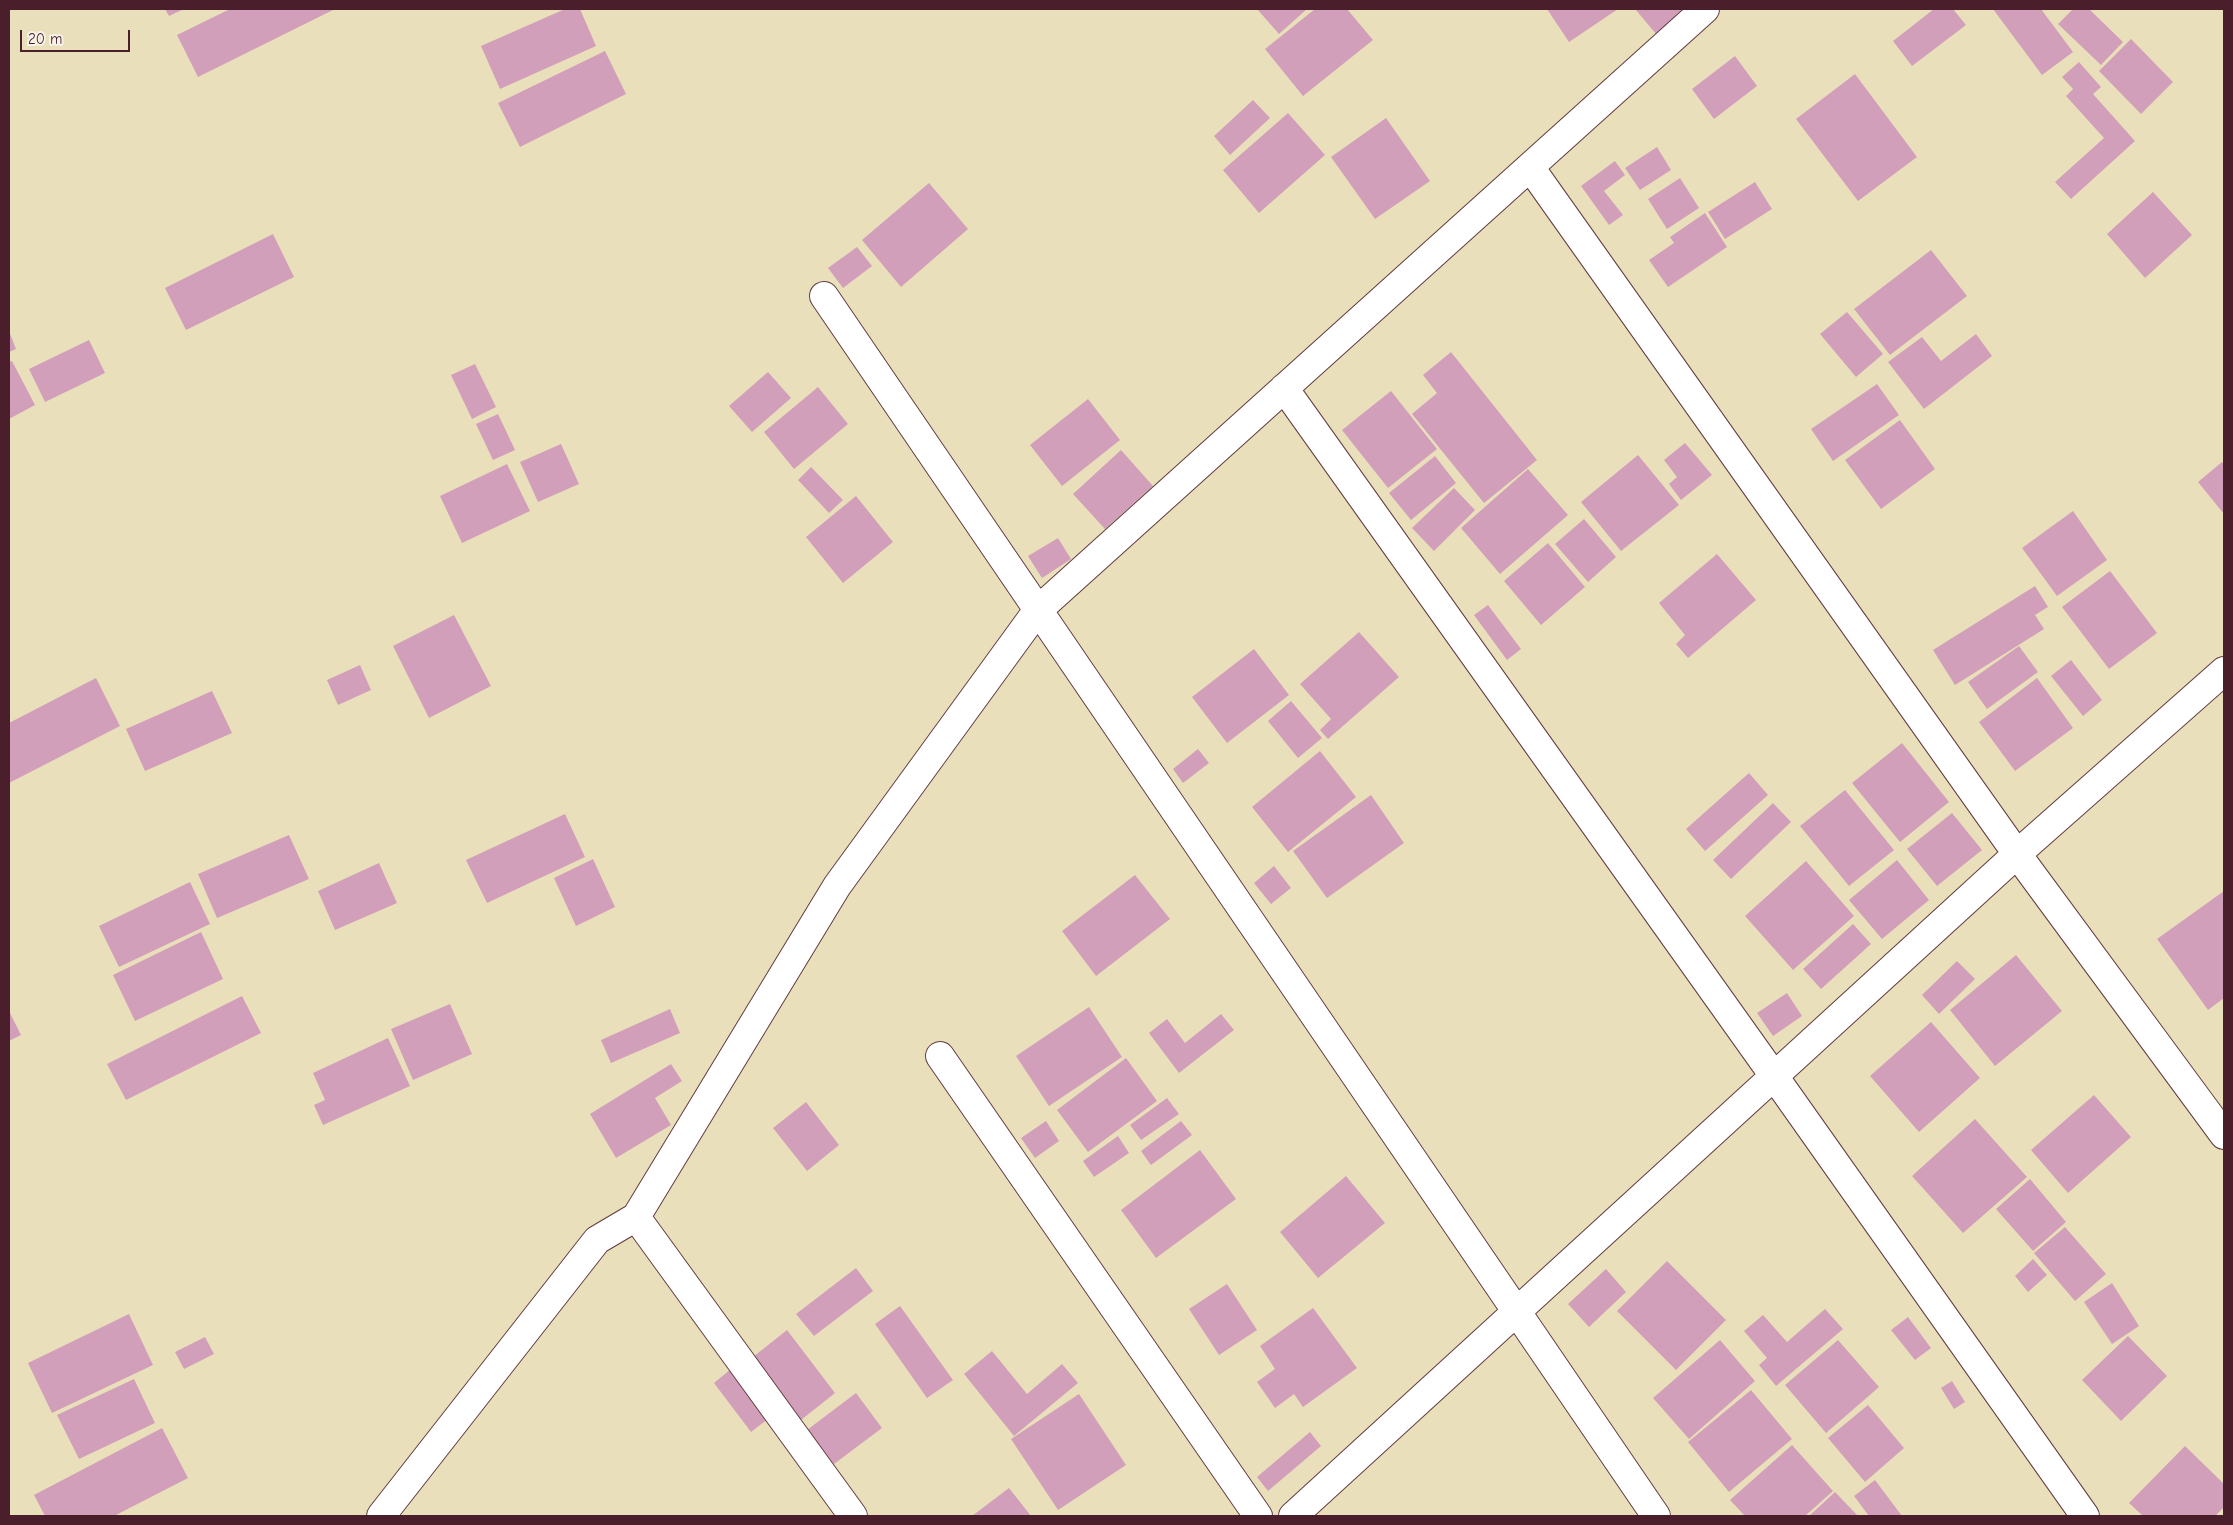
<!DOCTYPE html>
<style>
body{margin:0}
#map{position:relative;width:2233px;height:1525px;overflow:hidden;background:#eadfbb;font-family:"Comic Neue",sans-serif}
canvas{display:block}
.frame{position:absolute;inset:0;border:10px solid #4a1f2b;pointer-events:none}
.scale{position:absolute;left:20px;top:30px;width:110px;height:22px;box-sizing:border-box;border:2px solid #4a1f2b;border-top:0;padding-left:6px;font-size:15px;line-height:18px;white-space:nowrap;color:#4a1f2b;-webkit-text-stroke:4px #f7f3e8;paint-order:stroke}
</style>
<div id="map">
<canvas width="2233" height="1525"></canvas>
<div class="frame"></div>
<div class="scale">20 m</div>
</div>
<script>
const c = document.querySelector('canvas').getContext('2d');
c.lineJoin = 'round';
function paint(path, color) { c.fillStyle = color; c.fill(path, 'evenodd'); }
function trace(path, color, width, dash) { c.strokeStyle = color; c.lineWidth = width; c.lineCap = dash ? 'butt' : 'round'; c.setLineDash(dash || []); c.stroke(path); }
const building = new Path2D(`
 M165 9H184L169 16Z
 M230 9H335L198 77 177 35Z
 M565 9H580L596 46 500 89 481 46Z
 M1257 9H1307L1279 34Z
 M1315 9H1347L1373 40 1303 96 1265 49Z
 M1547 9H1618L1569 42Z
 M1635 9H1689L1657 35Z
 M1934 9H1953L1966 25 1912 66 1893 41Z
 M1993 9H2041L2073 52 2042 75Z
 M2073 9H2089L2123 42 2101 65 2058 24Z
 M2131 39 2173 82 2141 114 2099 71Z
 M605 51 626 94 520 147 498 103Z
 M1735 56 1757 86 1714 119 1692 89Z
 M2079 62 2101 87 2093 94 2135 141 2071 199 2055 182 2104 138 2066 96 2073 89 2062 77Z
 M1855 74 1917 157 1858 201 1796 119Z
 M1253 100 1270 118 1230 155 1214 136Z
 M1288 113 1325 155 1259 213 1223 170Z
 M1386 118 1430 181 1375 219 1331 157Z
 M1657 147 1671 170 1640 190 1625 168Z
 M1615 161 1625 175 1604 191 1623 215 1609 225 1581 186Z
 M1680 178 1699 208 1667 229 1648 199Z
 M1755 182 1772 209 1725 239 1708 212Z
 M929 183 968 229 901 287 862 240Z
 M2153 192 2192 235 2145 278 2107 234Z
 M1705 213 1727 247 1668 287 1649 260 1674 243 1670 237Z
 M273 234 294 277 186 330 165 288Z
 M857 247 872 266 843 288 828 268Z
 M1931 250 1967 296 1890 355 1854 309Z
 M1847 312 1883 354 1856 377 1820 334Z
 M9 331 16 349 9 352Z
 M1976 334 1992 356 1924 409 1888 362 1922 337 1941 361Z
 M89 340 105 373 45 402 29 369Z
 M1451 352 1537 460 1484 503 1412 414 1437 393 1423 375Z
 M12 361 35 405 9 419V362Z
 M475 364 496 407 472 419 451 375Z
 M768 372 791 398 752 432 729 406Z
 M1877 384 1899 415 1833 461 1811 429Z
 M818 387 848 424 794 469 764 432Z
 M1391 391 1437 449 1388 488 1342 430Z
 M1088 399 1120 440 1062 486 1030 445Z
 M498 414 515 450 493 460 476 424Z
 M1900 420 1935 469 1881 509 1845 460Z
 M1685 443 1712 475 1681 500 1669 484 1677 477 1664 460Z
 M561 444 579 484 538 502 520 462Z
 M1121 450 1153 486 1105 529 1073 494Z
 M1638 455 1679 505 1621 551 1581 502Z
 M1435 456 1456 483 1411 520 1389 493Z
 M2222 462 2224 465V514L2198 482Z
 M507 464 530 511 462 543 440 496Z
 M811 467 843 500 829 513 798 480Z
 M1528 469 1568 515 1500 574 1461 528Z
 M1454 488 1475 510 1434 551 1412 528Z
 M856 496 893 542 843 583 806 537Z
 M2073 511 2107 560 2057 596 2022 548Z
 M1584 519 1616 557 1588 582 1555 544Z
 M1058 538 1071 559 1042 578 1028 556Z
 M1548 543 1585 587 1541 625 1504 581Z
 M1717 554 1756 600 1688 658 1676 644 1685 635 1659 603Z
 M2110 571 2157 633 2109 669 2062 607Z
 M2035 586 2048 607 2035 615 2044 629 1955 685 1933 650Z
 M1488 605 1521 649 1507 660 1474 615Z
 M454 615 491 686 429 718 393 646Z
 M1359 632 1399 677 1328 739 1320 730 1331 719 1300 684Z
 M2019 646 2038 672 1987 709 1968 682Z
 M1254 649 1289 695 1227 743 1192 697Z
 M2071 660 2102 700 2083 716 2051 676Z
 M360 665 371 690 338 705 327 680Z
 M96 678 120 726 9 783V723Z
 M2037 678 2073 728 2015 771 1979 722Z
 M212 691 232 733 145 771 126 729Z
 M1291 701 1322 738 1298 758 1268 721Z
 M1902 743 1949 802 1900 842 1852 783Z
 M1198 749 1209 763 1183 783 1173 769Z
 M1320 751 1356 797 1288 852 1252 807Z
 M1749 773 1768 795 1705 851 1686 829Z
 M1845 790 1894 850 1849 886 1800 826Z
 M1371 795 1404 843 1327 898 1293 851Z
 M1773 803 1791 822 1731 879 1713 860Z
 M1952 813 1982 850 1937 886 1907 849Z
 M565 814 585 857 487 903 466 860Z
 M289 835 309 879 217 918 198 874Z
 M593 859 615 907 576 926 554 878Z
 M1897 860 1929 900 1882 939 1849 900Z
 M1806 861 1854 916 1793 970 1745 916Z
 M379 863 397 903 335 930 318 891Z
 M1274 866 1291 888 1271 904 1254 883Z
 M1135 875 1170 919 1096 976 1062 931Z
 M190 882 210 924 119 967 99 926Z
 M2224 891V998L2208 1010 2157 939Z
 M1853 924 1871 944 1821 989 1803 969Z
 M201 932 223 979 135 1021 113 975Z
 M2016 955 2062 1011 1995 1066 1950 1010Z
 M1957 961 1975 979 1939 1014 1922 995Z
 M1787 993 1802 1016 1773 1036 1757 1013Z
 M242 996 261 1033 126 1100 107 1064Z
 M450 1004 472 1054 413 1080 391 1029Z
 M1089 1007 1122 1057 1049 1106 1016 1056Z
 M670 1009 680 1033 611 1063 601 1040Z
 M9 1011 21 1035 9 1041Z
 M1221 1014 1234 1030 1179 1073 1149 1033 1167 1019 1185 1043Z
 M1931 1022 1980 1078 1919 1132 1870 1076Z
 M388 1038 410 1086 323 1125 314 1105 325 1100 313 1073Z
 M1126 1058 1157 1101 1088 1152 1057 1110Z
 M671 1064 682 1081 655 1098 671 1125 616 1158 590 1114Z
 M2094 1095 2131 1137 2068 1193 2031 1150Z
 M1167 1098 1179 1114 1141 1140 1130 1125Z
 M806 1102 839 1145 807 1171 773 1128Z
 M1975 1119 2027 1177 1963 1233 1912 1176Z
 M1046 1121 1059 1141 1035 1158 1021 1138Z
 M1181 1121 1192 1135 1151 1165 1141 1151Z
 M1118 1136 1129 1153 1094 1177 1083 1161Z
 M1200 1150 1236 1199 1156 1258 1121 1210Z
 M1346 1176 1385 1223 1318 1278 1280 1232Z
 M2030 1179 2066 1222 2033 1251 1996 1209Z
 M2065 1227 2106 1274 2075 1301 2034 1253Z
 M2033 1259 2047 1275 2028 1292 2015 1276Z
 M1667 1261 1726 1320 1676 1370 1617 1311Z
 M856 1268 873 1291 814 1336 796 1314Z
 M1606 1269 1626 1292 1589 1327 1568 1304Z
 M2112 1283 2139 1326 2112 1344 2084 1302Z
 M1227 1284 1257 1330 1219 1355 1189 1309Z
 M900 1306 953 1380 927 1398 875 1324Z
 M1313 1308 1357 1368 1303 1407 1294 1394 1275 1408 1257 1382 1275 1369 1260 1346Z
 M1825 1309 1843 1329 1776 1386 1759 1365 1767 1358 1744 1331 1763 1315 1787 1342Z
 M129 1314 153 1365 52 1413 28 1363Z
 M1908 1317 1931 1348 1915 1360 1891 1330Z
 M787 1330 835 1393 801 1420 753 1357Z
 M2128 1336 2167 1376 2121 1421 2082 1380Z
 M205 1337 214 1354 184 1369 175 1352Z
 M1720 1340 1755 1381 1689 1439 1653 1398Z
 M1838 1340 1879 1387 1826 1433 1785 1385Z
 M992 1351 1027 1394 1062 1364 1078 1383 1014 1436 964 1374Z
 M731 1369 768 1419 751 1432 714 1383Z
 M134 1379 155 1423 79 1459 57 1415Z
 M1952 1381 1965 1402 1954 1409 1941 1388Z
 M1751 1390 1792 1439 1729 1492 1688 1442Z
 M856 1393 882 1428 834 1464 807 1430Z
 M1079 1394 1126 1465 1058 1510 1011 1439Z
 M1868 1405 1904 1448 1865 1482 1828 1438Z
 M162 1428 188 1478 114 1516H45L34 1495Z
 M1310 1432 1321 1446 1268 1491 1257 1477Z
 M1792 1445 1833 1491 1805 1516H1745L1730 1500Z
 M2185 1446 2224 1484V1507L2215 1516H2143L2129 1503Z
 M1875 1480 1902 1516H1869L1854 1496Z
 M1009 1488 1031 1516H972Z
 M1835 1492 1858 1516H1809Z`);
const street = new Path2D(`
 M1530 167 2017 854 2224 1135
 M824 296 1656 1516
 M1284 388 1774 1076 2085 1516
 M940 1056 1258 1516
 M636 1217 853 1516
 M381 1516 597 1240 636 1217 837 886 1037 611 1705 9
 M1293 1516 2017 854 2224 671`);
paint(building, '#d29fba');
trace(street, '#623c41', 30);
trace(street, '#fff', 28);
</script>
